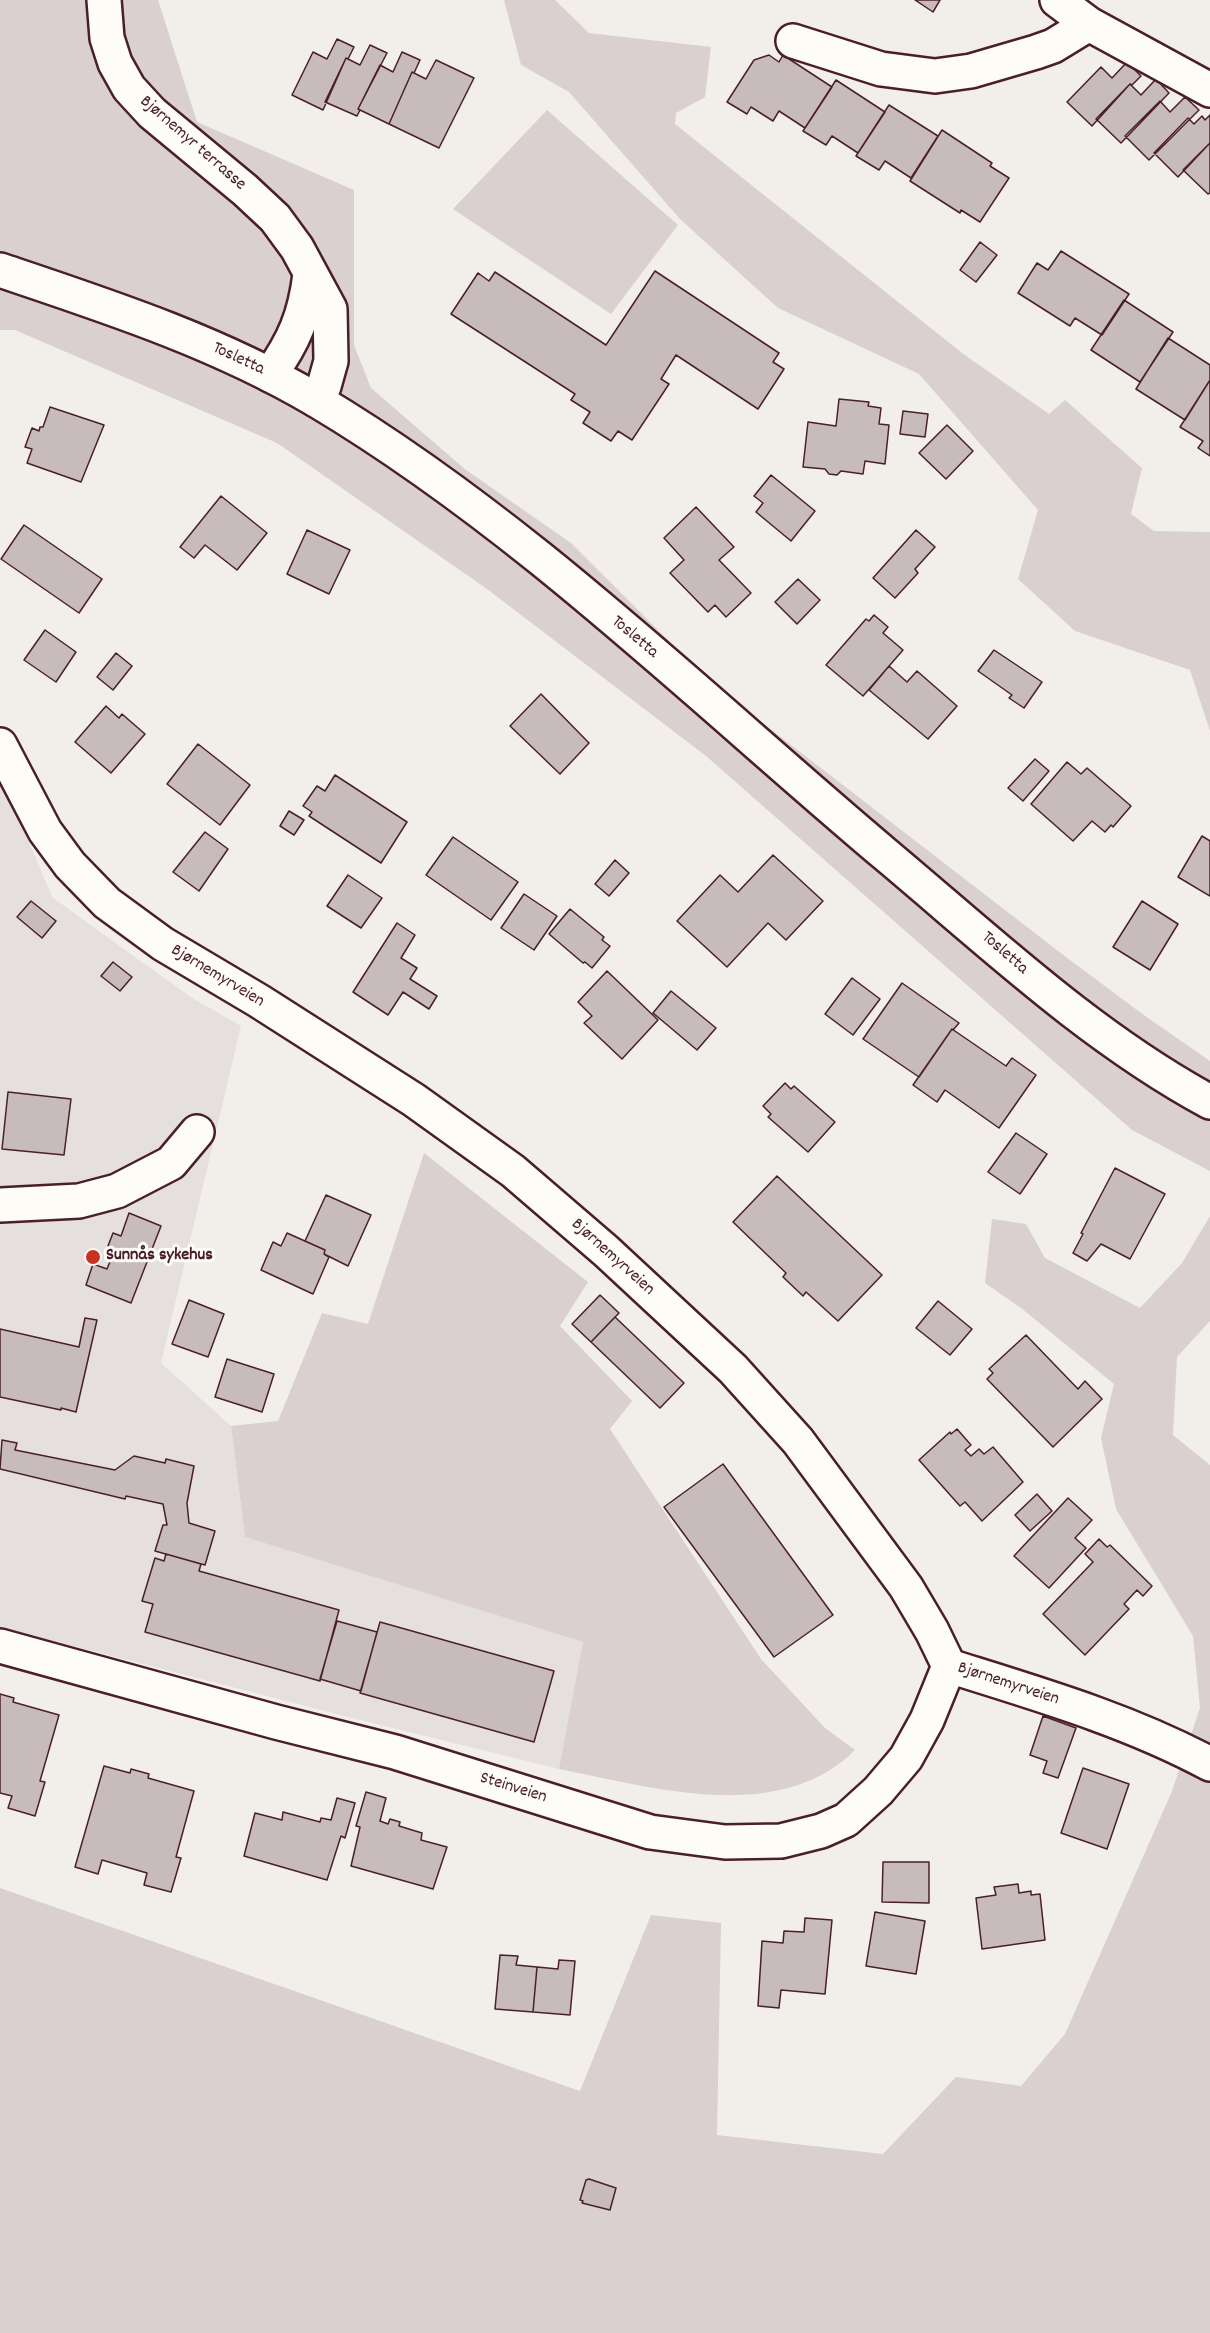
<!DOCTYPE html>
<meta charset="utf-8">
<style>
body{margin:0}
canvas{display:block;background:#f2efeb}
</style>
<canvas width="1210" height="2333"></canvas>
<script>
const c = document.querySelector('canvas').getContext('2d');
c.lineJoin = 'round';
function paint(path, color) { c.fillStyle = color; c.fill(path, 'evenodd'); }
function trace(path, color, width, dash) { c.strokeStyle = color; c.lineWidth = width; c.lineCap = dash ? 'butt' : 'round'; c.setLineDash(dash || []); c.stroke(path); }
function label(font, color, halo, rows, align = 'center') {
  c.font = font + ' Dekko,sans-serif'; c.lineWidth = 6; c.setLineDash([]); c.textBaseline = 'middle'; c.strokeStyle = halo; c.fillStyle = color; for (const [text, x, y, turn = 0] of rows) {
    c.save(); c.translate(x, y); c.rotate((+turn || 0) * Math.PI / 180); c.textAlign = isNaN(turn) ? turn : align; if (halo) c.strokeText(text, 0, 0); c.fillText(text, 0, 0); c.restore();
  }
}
const built = new Path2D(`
 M0 773 52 897 192 998 241 1026 161 1363 231 1426 245 1537 583 1642 559 1769 348 1717 0 1627Z`);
const green = new Path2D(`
 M0 0H158L197 122 354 190V345L371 388 466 470 571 543 712 684 1062 954 1141 1013 1210 1061V1171L1132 1130 706 756 487 589 277 443 15 330H0Z
 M504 0H555L589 33 711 47 705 97 676 113 675 124 962 353 1049 414 1065 400 1142 468 1131 514 1154 531 1210 532V731L1190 670 1075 631 1018 579 1038 510 919 374 778 308 680 219 569 92 521 65Z
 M547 110 678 225 611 314 453 209Z
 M424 1153 588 1282 560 1326 632 1401 610 1429 761 1659 825 1728 855 1750C779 1826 651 1787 559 1769L583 1642 245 1537 231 1426 278 1421 322 1313 368 1324Z
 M1210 1216V1321L1177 1357 1173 1435 1210 1465V2333H0V1888L580 2091 651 1915 721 1923 717 2135 883 2154 956 2077 1021 2086 1065 2034 1172 1791 1200 1708 1193 1636 1116 1509 1101 1438 1114 1384 1021 1308 985 1283 992 1219 1026 1224 1045 1258 1140 1308 1182 1263Z`);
const building = new Path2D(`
 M915 0H940L933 12Z
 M337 39 354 47 348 59 346 58 323 110 292 95 313 52 327 59Z
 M370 45 387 53 358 109 360 110 357 116 325 102 346 58 360 65Z
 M402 52 420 60 414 73 412 72 389 124 358 109 380 65 393 72Z
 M769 55 779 62 783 55 832 87 805 128 779 111 773 121 751 107 747 114 727 102 754 60Z
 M436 60 474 78 439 148 389 124 412 72 426 79Z
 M1127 62 1141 76 1132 85 1130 84 1092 126 1067 102 1101 67 1112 78Z
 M1156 79 1169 93 1121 143 1096 119 1130 84 1141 95Z
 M836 80 885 112 858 153 832 136 826 145 803 131Z
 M1185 97 1199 110 1149 160 1125 136 1160 101 1170 112Z
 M889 105 938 136 911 178 885 161 879 170 856 156Z
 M1210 115V143L1178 177 1154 153 1188 118 1194 124 1202 116 1205 120Z
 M942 130 992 163 990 166 1009 178 980 222 961 210 960 213 910 181Z
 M1210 143V193L1208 194 1183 170Z
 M980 242 997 255 976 282 960 270Z
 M1061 251 1129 294 1102 335 1075 318 1070 326 1018 293 1037 263 1048 270Z
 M655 271 779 353 773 362 784 369 758 409 676 355 661 379 669 384 632 440 618 431 611 441 583 423 590 412 571 400 575 394 451 314 478 273 489 281 495 272 606 345Z
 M1124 300 1173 332 1140 382 1091 350Z
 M1168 338 1210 365V380L1185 420 1136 389Z
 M1210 380V456L1198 448 1203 441 1180 427Z
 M839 399 869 402 868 406 881 408 879 424 889 425 885 464 865 461 863 474 841 471 837 475 829 474 825 469 803 467 808 422 836 426Z
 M50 407 104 425 81 482 27 463 32 449 25 447 32 428 39 431 40 427H43Z
 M903 411 928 414 925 437 900 434Z
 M947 425 973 451 946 479 919 453Z
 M771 475 815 511 791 541 756 512 763 503 754 496Z
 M221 496 267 533 237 570 205 545 194 558 180 547Z
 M696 507 734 547 719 560 751 593 726 617 715 605 708 612 670 573 684 560 664 538Z
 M24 525 102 579 79 613 1 559Z
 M307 530 350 550 329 594 287 574Z
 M916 530 935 547 915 569 918 573 895 598 873 578Z
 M798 579 820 600 797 624 775 602Z
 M874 615 888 627 883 633 903 650 863 696 826 665 866 619 869 621Z
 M45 630 76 652 56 682 24 660Z
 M994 650 1042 682 1024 708 1009 698 1012 695 978 671Z
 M116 653 132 666 113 690 97 677Z
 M889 666 907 682 917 671 957 706 928 739 869 690Z
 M541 694 589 743 560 774 510 726Z
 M106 706 119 718 122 714 145 734 111 773 75 742Z
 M198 744 250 785 220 825 167 784Z
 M1035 759 1049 771 1023 801 1008 788Z
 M1067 762 1081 774 1087 768 1131 806 1113 827 1111 825 1105 832 1092 821 1073 841 1031 804Z
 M335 775 407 822 381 863 309 816 312 812 303 806 317 786 325 791Z
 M289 811 304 820 294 835 280 826Z
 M205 832 228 849 199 891 173 872Z
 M1202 836 1210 841V896L1178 877Z
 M453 837 518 882 491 920 426 875Z
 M773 855 823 901 786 940 768 923 727 967 677 921 720 875 738 892Z
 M615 860 629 873 609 896 595 884Z
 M348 875 382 898 361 928 327 906Z
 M524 894 557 916 534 950 501 928Z
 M31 901 56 921 42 938 17 917Z
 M1142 901 1178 924 1150 970 1113 947Z
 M570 909 604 937 602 940 610 946 592 968 585 962 583 963 549 934Z
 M397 923 415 935 401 958 417 968 410 979 437 996 429 1009 403 992 388 1015 353 992Z
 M113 962 132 977 120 991 101 976Z
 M607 971 658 1020 622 1059 584 1023 592 1016 578 1002Z
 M852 978 880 999 853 1035 825 1014Z
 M902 983 959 1023 953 1030 952 1029 919 1077 863 1039Z
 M671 991 716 1028 697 1050 653 1013Z
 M952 1029 1006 1066 1012 1058 1036 1075 999 1128 945 1090 937 1102 913 1085Z
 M785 1083 791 1089 794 1086 835 1122 808 1152 768 1117 771 1114 763 1106Z
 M8 1092 71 1099 64 1155 2 1149Z
 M1016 1133 1047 1154 1020 1194 988 1172Z
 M1115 1168 1165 1194 1130 1259 1101 1244 1087 1261 1073 1253 1083 1234 1081 1233Z
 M777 1176 882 1275 838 1321 806 1292 803 1296 783 1277 786 1273 733 1222Z
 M326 1195 371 1215 348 1266 324 1254 325 1250 305 1241Z
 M129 1213 161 1226 131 1303 86 1285 93 1264 107 1269 115 1249 108 1246 113 1233 121 1236Z
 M287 1233 325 1250 324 1254 329 1257 313 1294 261 1270 273 1242 281 1246Z
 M600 1295 619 1313 591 1342 572 1324Z
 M189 1300 224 1314 208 1357 172 1344Z
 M938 1301 972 1329 950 1355 916 1328Z
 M615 1317 684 1383 660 1408 591 1342Z
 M85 1318 97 1320 76 1412 61 1408V1410L0 1397V1329L79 1347Z
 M1026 1335 1078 1389 1085 1381 1102 1399 1053 1447 987 1379 993 1373 989 1369Z
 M227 1359 274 1374 262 1412 215 1397Z
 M957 1429 971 1445 965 1450 971 1456 979 1449 984 1454 993 1447 1023 1482 982 1521 965 1502 960 1506 919 1460 950 1432 951 1434Z
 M2 1440 17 1443 15 1450 115 1470 134 1456 165 1463 166 1459 194 1466 187 1503 189 1523 215 1531 205 1565 155 1551 163 1525H167L163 1504 126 1496 125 1499 0 1469Z
 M723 1464 833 1615 774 1657 664 1507Z
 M1037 1494 1052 1511 1030 1531 1015 1515Z
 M1068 1498 1092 1520 1075 1538 1086 1548 1049 1588 1014 1556Z
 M1099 1539 1107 1547 1110 1545 1152 1586 1143 1596 1137 1590 1124 1604 1129 1609 1085 1655 1043 1614 1093 1562 1085 1554Z
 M166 1554 201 1564 199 1571 339 1610 320 1681 145 1632 153 1604 142 1601 155 1558 164 1561Z
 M337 1621 377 1632 361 1691 320 1679Z
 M380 1622 554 1671 534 1742 360 1693Z
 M0 1694 14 1698 13 1702 59 1715 40 1781 45 1782 35 1816 8 1808 12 1796 0 1793Z
 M1043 1716 1076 1728 1058 1778 1043 1773 1047 1761 1030 1755Z
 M104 1766 130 1773 131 1769 149 1774 148 1778 194 1791 176 1857 181 1858 171 1892 144 1885 147 1873 102 1860 98 1874 75 1867Z
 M1083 1768 1129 1784 1107 1849 1061 1833Z
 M366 1792 386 1798 380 1821 388 1824 390 1819 400 1822 399 1826 422 1833 421 1840 447 1847 433 1889 351 1866 360 1827 356 1826Z
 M337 1798 355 1803 345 1838 341 1836 327 1880 244 1856 255 1813 282 1820 283 1812 320 1822 321 1818 331 1820Z
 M883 1862H929V1903L882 1902Z
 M1018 1884 1019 1893 1031 1891V1895L1040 1894 1045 1940 982 1949 976 1898 996 1895 994 1887Z
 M875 1912 925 1921 916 1974 866 1966Z
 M805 1918 832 1920 825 1994 781 1990 779 2008 758 2006 762 1941 783 1943 784 1931 804 1932Z
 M500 1955 518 1956 516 1965 537 1967 533 2012 495 2009Z
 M559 1960 575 1961 570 2015 533 2012 537 1967 558 1969Z
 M589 2179 616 2188 610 2210 582 2203 583 2201 580 2200 586 2180Z`);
const minor = new Path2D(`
 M104 0 107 38 115 63 129 88 152 113 245 190 275 218 297 248 330 309 331 361 324 386 316 400
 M1057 0 1089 24 1210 90
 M793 41 881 69 935 76 971 71 1036 52 1053 46 1089 24
 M270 375C294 341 305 316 310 274
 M0 745 45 831 70 865 107 903 163 944 259 1001 414 1100 513 1171 606 1251 733 1369 798 1441 906 1587 932 1631 949 1666C1038 1694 1128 1720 1210 1764
 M0 1205 79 1201 117 1191 171 1163 197 1132
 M0 1646 276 1722 395 1752 650 1832 725 1842 781 1841 821 1831 846 1820 878 1791 906 1758 927 1720 949 1666`);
const major = new Path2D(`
 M0 270C107 306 218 342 316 400 524 524 701 699 885 854 990 942 1090 1037 1210 1102`);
const markers = [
 [93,1257,8,"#c8321e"]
];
const streetNames = [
 ["Bjørnemyr terrasse",192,144,41],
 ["Tosletta",238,360,25],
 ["Tosletta",634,638,40],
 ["Tosletta",1004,954,41],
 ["Bjørnemyrveien",217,977,31],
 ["Bjørnemyrveien",612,1258,42],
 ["Bjørnemyrveien",1008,1685,18],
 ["Steinveien",513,1789,17]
];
const poiNames = [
 ["Sunnås sykehus",106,1257]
];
paint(built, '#e5dfdd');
paint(green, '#d9d0cf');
paint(building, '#c8bbbb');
trace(building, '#4a1f2b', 1.5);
trace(minor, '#4a1f2b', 38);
trace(major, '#4a1f2b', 38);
trace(minor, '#fdfcf7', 33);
trace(major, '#fdfcf7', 33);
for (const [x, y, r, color] of markers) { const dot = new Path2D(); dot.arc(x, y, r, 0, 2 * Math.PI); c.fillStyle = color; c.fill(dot); trace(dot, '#fdfcf7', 2); }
label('18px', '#4a1f2b', '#fdfcf7', streetNames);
label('bold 18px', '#4a1f2b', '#fdfcf7', poiNames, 'left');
</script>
